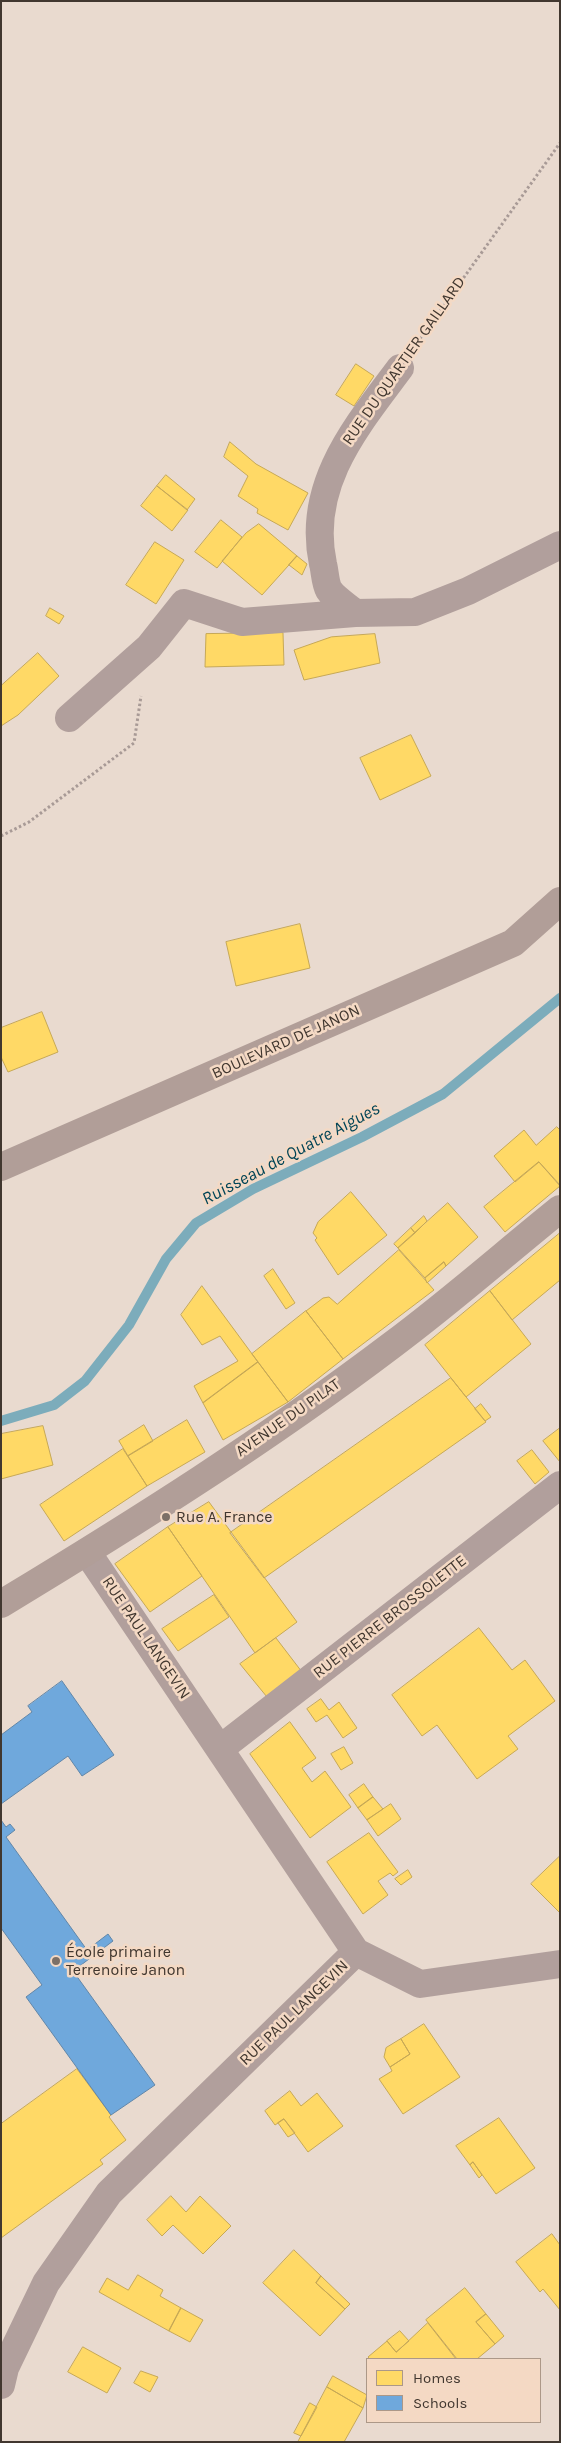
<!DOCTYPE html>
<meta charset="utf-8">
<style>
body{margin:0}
#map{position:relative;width:561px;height:2443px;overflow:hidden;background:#e9dacf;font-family:Karla,sans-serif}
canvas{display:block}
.frame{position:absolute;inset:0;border:2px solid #41372f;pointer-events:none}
.legend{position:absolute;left:366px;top:2358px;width:175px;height:65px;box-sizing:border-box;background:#f4d9c4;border:1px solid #ac9888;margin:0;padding:6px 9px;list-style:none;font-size:15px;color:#41372f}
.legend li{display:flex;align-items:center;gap:10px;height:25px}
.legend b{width:25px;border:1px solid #ac9888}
</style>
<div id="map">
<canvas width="561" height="2443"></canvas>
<div class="frame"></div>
<ul class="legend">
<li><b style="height:14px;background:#ffd966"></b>Homes</li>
<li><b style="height:14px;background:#6fa8dc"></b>Schools</li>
</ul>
</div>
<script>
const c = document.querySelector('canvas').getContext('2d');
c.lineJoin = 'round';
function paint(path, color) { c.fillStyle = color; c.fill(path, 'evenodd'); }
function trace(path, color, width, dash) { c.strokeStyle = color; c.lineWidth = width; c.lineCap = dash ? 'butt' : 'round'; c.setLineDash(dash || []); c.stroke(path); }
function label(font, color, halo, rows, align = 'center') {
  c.font = font + ' Karla,sans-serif'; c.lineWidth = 5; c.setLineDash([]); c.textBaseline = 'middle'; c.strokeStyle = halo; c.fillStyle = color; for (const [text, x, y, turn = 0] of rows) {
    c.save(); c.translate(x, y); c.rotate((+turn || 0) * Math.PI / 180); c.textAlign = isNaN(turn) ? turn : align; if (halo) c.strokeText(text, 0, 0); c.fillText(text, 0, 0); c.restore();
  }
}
const homes = new Path2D(`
 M356 364 374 376 354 406 336 395Z
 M230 442 256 464 308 493 288 530 257 513 258 509 238 496 248 476 224 457Z
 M166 475 195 499 187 510 157 486Z
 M157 486 188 510 172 531 141 506Z
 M221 520 242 537 217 568 195 552Z
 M259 524 297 556 262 595 222 561 246 533Z
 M155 542 184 560 156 604 126 585Z
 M297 556 307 564 302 575 289 565Z
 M50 608 64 616 59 624 46 616Z
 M283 633 284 665 205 667 206 634Z
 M375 634 380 663 304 680 294 650 331 637Z
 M38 653 59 676 18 715 1 726V686Z
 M411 735 431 776 380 800 360 758Z
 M300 924 310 968 236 986 226 942Z
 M42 1012 58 1052 8 1072 1 1057V1028Z
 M557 1127 560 1130V1185L539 1162 515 1182 494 1156 524 1130 536 1145Z
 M539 1162 560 1186 505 1232 484 1207Z
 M351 1192 387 1235 338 1275 315 1240 317 1238 313 1233 318 1222Z
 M448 1203 478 1237 446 1266 444 1262 425 1278 398 1248Z
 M424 1216 427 1221 415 1233 411 1228Z
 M411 1228 415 1233 398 1248 394 1244Z
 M560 1233V1280L512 1320 490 1291Z
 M399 1250 434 1290 343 1359 306 1311 323 1298 329 1297 337 1304Z
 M444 1262 446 1266 427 1283 425 1278Z
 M273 1269 295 1303 286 1309 264 1276Z
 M202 1286 258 1362 203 1403 194 1386 238 1361 220 1336 202 1345 181 1315Z
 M490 1291 531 1344 466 1397 425 1345Z
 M306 1311 343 1359 288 1402 252 1354Z
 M258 1362 288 1402 223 1440 203 1403Z
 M451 1378 486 1422 264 1578 230 1533Z
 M481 1404 491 1417 485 1421 475 1409Z
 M187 1420 205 1452 147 1486 128 1456Z
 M144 1425 153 1441 128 1456 119 1441Z
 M43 1426 53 1465 1 1479V1434Z
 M560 1428V1462L543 1441Z
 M123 1449 147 1486 64 1541 40 1505Z
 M532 1450 549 1472 535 1484 517 1461Z
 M209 1502 297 1622 255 1653 168 1527Z
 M168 1527 202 1576 150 1612 115 1564Z
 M214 1595 229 1617 178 1651 162 1629Z
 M479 1628 512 1670 525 1660 555 1701 508 1736 518 1749 477 1779 437 1725 422 1736 392 1695Z
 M276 1638 302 1672 267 1697 240 1664Z
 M321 1699 329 1710 339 1702 357 1728 343 1738 327 1715 316 1722 307 1709Z
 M290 1722 316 1758 302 1768 312 1782 325 1771 351 1807 310 1838 250 1754Z
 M344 1747 353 1763 341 1770 331 1754Z
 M364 1784 373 1797 358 1808 349 1795Z
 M373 1797 383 1809 367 1820 358 1808Z
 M391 1804 401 1819 378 1836 367 1820Z
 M369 1833 398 1872 393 1876 390 1873 378 1881 388 1895 363 1914 327 1862Z
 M560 1856V1913L531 1884Z
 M408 1870 412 1877 401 1885 395 1879Z
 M424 2024 460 2077 403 2114 379 2079 392 2071 390 2067 410 2054 401 2039Z
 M401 2039 410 2054 390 2067 384 2057 386 2048Z
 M77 2069 111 2115 109 2117 126 2140 100 2160 103 2164 1 2238V2124Z
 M290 2091 301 2106 317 2093 343 2126 308 2152 284 2119 275 2125 265 2111Z
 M499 2118 535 2168 496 2194 473 2162 470 2165 456 2146Z
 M284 2119 295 2133 288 2137 278 2123Z
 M473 2162 482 2175 479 2178 470 2165Z
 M171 2196 186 2212 200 2196 231 2226 203 2254 173 2225 162 2236 147 2220Z
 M552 2234 560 2245V2310L543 2289 540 2292 516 2262Z
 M294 2250 321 2276 316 2283 345 2309 320 2336 263 2283Z
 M138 2275 163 2290 160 2296 181 2308 169 2331 99 2292 107 2278 128 2290Z
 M321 2276 350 2304 345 2309 316 2283Z
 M465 2288 486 2314 476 2322 495 2344 477 2359H457L426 2320Z
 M181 2308 203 2320 190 2342 169 2331Z
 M486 2314 504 2336 495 2344 476 2322Z
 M428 2323 456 2359H370L368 2357 387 2341 396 2352Z
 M400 2331 409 2341 396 2352 387 2341Z
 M83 2347 121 2368 107 2393 68 2372Z
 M141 2371 158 2377 150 2392 134 2383Z
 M333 2376 367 2395 363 2408 327 2387Z
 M327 2387 363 2408 344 2442H298Z
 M310 2403 317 2407 301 2436 294 2433Z`);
const schools = new Path2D(`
 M62 1681 114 1755 82 1776 68 1756 1 1804V1735L32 1712 28 1706Z
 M1 1820 6 1827 10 1824 15 1830 6 1837 87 1950 108 1934 113 1941 73 1971 155 2085 111 2115 26 1997 42 1985 1 1928Z`);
const stream = new Path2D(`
 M1 1421 54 1405 85 1381 129 1325 166 1259 196 1223 253 1189 362 1137 443 1094 560 998`);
const path = new Path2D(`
 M417 343 560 143
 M1 836 29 822 134 743 141 696`);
const street = new Path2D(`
 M400 368C356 427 306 485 323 564 325 571 325 583 329 590 334 598 347 606 355 613L415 612 468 591 560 545
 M69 718 149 647 184 603 242 622 355 613
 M221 1748 560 1485
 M356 1952 420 1984 560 1964
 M1 2385 5 2368 46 2283 109 2193 356 1952 87 1552`);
const secondary = new Path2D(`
 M1 1167 513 943 560 901
 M1 1604C135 1523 268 1439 392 1345 450 1302 504 1254 560 1209`);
const markers = [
 [166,1517,5,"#7c7067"],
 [56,1961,5,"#7c7067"]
];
const streetNames = [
 ["RUE DU QUARTIER GAILLARD",404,361,-55],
 ["BOULEVARD DE JANON",286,1042,-24],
 ["AVENUE DU PILAT",288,1418,-35],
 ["RUE PIERRE BROSSOLETTE",390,1617,-38],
 ["RUE PAUL LANGEVIN",146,1638,56],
 ["RUE PAUL LANGEVIN",294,2013,-44]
];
const poiNames = [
 ["Rue A. France",176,1517],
 ["École primaire",66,1952],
 ["Terrenoire Janon",66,1970]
];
const waterNames = [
 ["Ruisseau de Quatre Aigues",291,1154,-28]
];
paint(homes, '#ffd966');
trace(homes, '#c6a856', 1);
paint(schools, '#6fa8dc');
trace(schools, '#6186a8', 1);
trace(stream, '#7cacbb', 10);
trace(path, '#a89a96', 3, [2.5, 2.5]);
trace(street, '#b19f9c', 28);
trace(secondary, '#b19e98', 28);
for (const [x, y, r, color] of markers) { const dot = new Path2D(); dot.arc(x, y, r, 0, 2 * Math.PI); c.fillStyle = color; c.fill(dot); trace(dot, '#f4d9c4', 2); }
label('16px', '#41372f', '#f4d9c4', streetNames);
label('16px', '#41372f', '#f4d9c4', poiNames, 'left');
label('italic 18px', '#004456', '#f4d9c4', waterNames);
</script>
